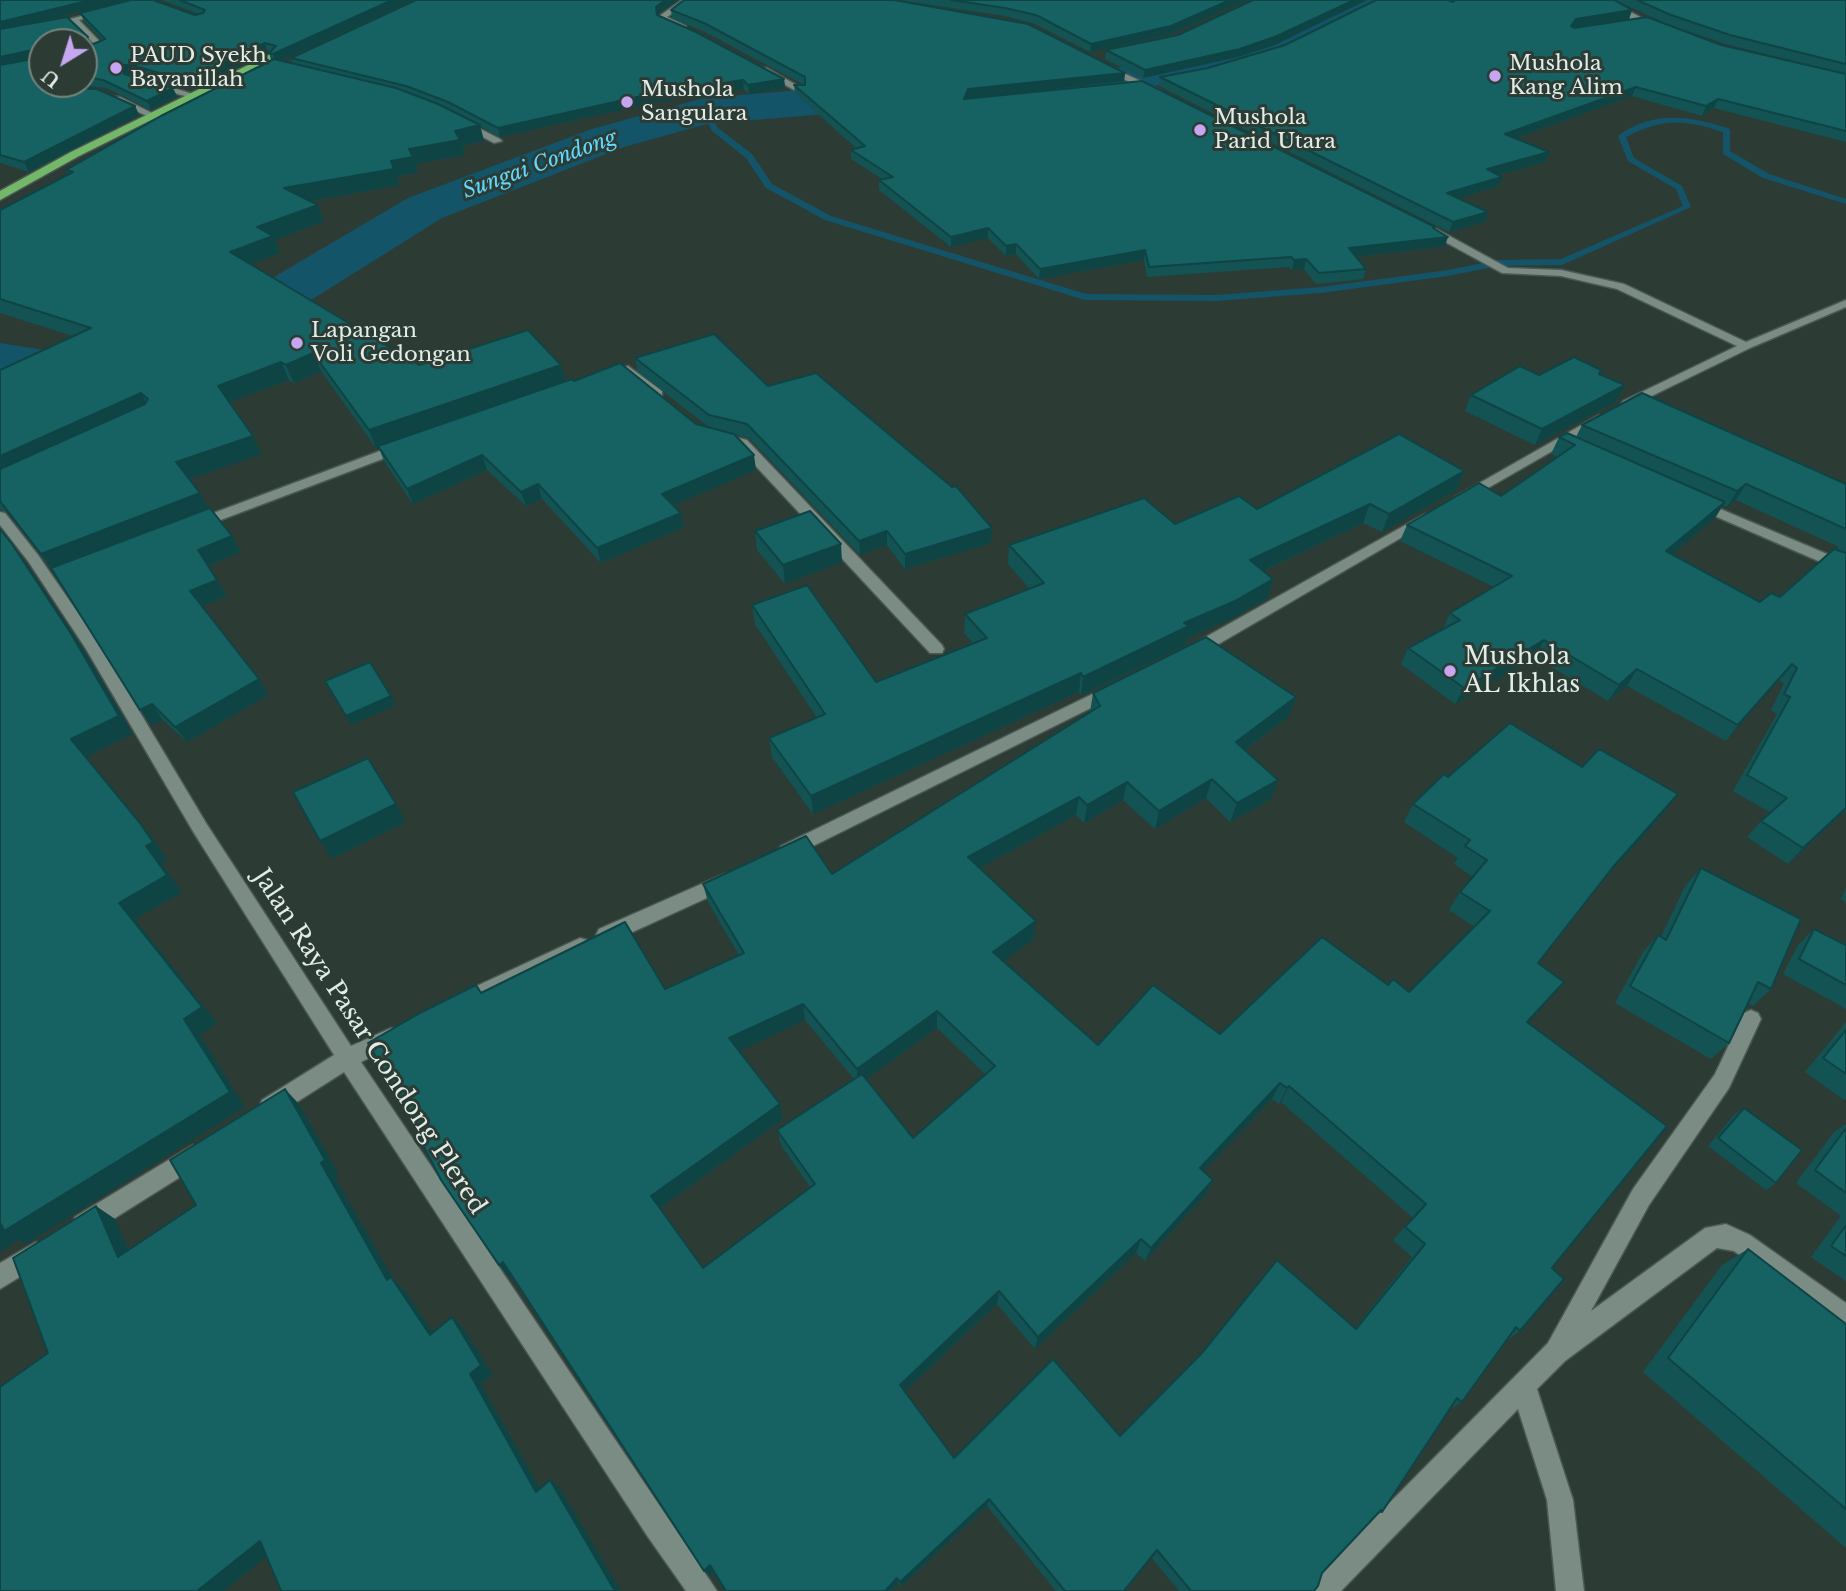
<!DOCTYPE html>
<style>
body{margin:0}
#map{position:relative;width:1846px;height:1591px;overflow:hidden;background:#2c3c35;font-family:"Libre Baskerville",serif}
canvas{display:block}
.north{position:absolute;left:28px;top:28px;width:70px;height:70px;box-sizing:border-box;background:#2c3c35;border:2px solid #75837d;border-radius:50%;rotate:218deg;font-size:19px;font-weight:700;line-height:28px;text-align:center;color:#e3ede8}
.north::after{content:'';display:block;margin:auto;width:24px;height:32px;background:#c6a6f0;clip-path:polygon(50% 0,100% 100%,50% 72%,0 100%)}
</style>
<div id="map">
<canvas width="1846" height="1591"></canvas>
<div class="north">U</div>
</div>
<script>
const c = document.querySelector('canvas').getContext('2d');
c.lineJoin = 'round';
function paint(path, color) { c.fillStyle = color; c.fill(path, 'evenodd'); }
function trace(path, color, width, dash) { c.strokeStyle = color; c.lineWidth = width; c.lineCap = dash ? 'butt' : 'round'; c.setLineDash(dash || []); c.stroke(path); }
function label(font, color, halo, rows, align = 'center') {
  c.font = font + ' "Libre Baskerville",serif'; c.lineWidth = 6; c.setLineDash([]); c.textBaseline = 'middle'; c.strokeStyle = halo; c.fillStyle = color; for (const [text, x, y, turn = 0] of rows) {
    c.save(); c.translate(x, y); c.rotate((+turn || 0) * Math.PI / 180); c.textAlign = isNaN(turn) ? turn : align; if (halo) c.strokeText(text, 0, 0); c.fillText(text, 0, 0); c.restore();
  }
}
const stream = new Path2D(`
 M702 110H706L718 128 752 154 772 184 831 216 1086 294 1216 295 1321 287 1448 270 1498 260 1561 259 1683 206 1676 189 1628 161 1618 136C1653 110 1691 116 1730 129V151L1769 174 1846 199V204L1763 178 1723 154V132C1684 119 1663 118 1626 137L1634 158 1682 186 1691 207 1562 265 1498 266 1448 276 1321 293 1216 301 1085 300 825 220 766 188 746 158 712 131Z`);
const river = new Path2D(`
 M1328 0H1376L1371 8 1286 48 1236 67 1171 83 1078 98 885 109 707 124 624 147 442 218 236 347 99 394 0 379V343L95 358 196 323 408 198 592 129 689 102 704 98 885 83 1078 74 1171 59 1210 50 1258 32Z`);
const minor = new Path2D(`
 M682 0H691L667 17 686 26 683 30 658 17Z
 M1599 0H1608L1661 28 1657 30 1638 24Z
 M104 10 107 14 79 20 106 48 84 55V51L97 47 70 19Z
 M1104 64 1160 90 1161 92 1154 94 1101 68Z
 M761 68H767L805 90 798 92 761 72Z
 M149 82H155L196 95 192 98 149 86Z
 M114 97H120L156 115 149 117 114 101Z
 M463 120 500 139 502 141 494 143 460 125 459 123Z
 M1425 227H1433L1508 268 1561 270 1624 284 1746 342 1846 300V307L1750 348 1627 408 1621 404 1623 401 1737 346 1617 289 1561 276 1502 273 1425 231Z
 M628 366 662 391V397H654L626 374 605 379 599 375Z
 M1599 415 1605 419 1603 422 1467 500 1462 501 1455 497Z
 M720 433 747 440 942 645 944 649 942 653H930L737 446 715 440 714 437Z
 M404 442 411 446 409 449 202 527H192L190 524 192 521Z
 M1699 500 1846 562V573L1694 507V501Z
 M0 512 5 513 38 555 98 642 206 823 351 1046 391 1028 398 1030 401 1037 398 1044 361 1062 717 1591H686L648 1537 344 1072 278 1114 270 1117 262 1114 259 1107 262 1100 334 1055 194 833 86 649 28 561 0 525Z
 M1425 514 1430 515V521L1198 656 1192 657 1184 652 1186 648Z
 M1113 684 1121 690 1119 694 793 856 787 858 781 856 778 851 781 846Z
 M724 874 731 877 733 882 731 887 613 941 606 943 599 941 596 935 599 929Z
 M580 938 587 940 590 946 587 952 467 1009 460 1012 453 1009 450 1003 453 997Z
 M1751 1010 1758 1013 1761 1019 1729 1088 1649 1205 1591 1311 1705 1228 1726 1224 1750 1235 1846 1303V1330L1734 1251 1717 1248 1565 1361 1537 1389 1573 1500 1584 1591H1556L1547 1500 1518 1409 1341 1591H1308L1312 1581 1548 1343 1633 1189 1715 1074 1744 1013Z
 M193 1145 201 1148 204 1156 201 1164 91 1233 83 1236 75 1233 72 1225 75 1217Z
 M36 1242 44 1246 48 1254 44 1262 0 1289V1263Z`);
const highway = new Path2D(`
 M291 44 299 46 79 156 0 200V191L71 152Z`);
const wall = new Path2D(`
 M0 0H128L37 22 91 45 102 40 84 21 80 13 195 15 199 14 162 0H412L280 61 292 63 291 58 657 15 784 79 785 88 749 94 744 89 647 104 500 137 480 126 484 141 462 146 465 155 415 164 418 173 397 176 400 185 309 201 318 205 324 221 275 240 280 253 250 264 419 365H561L565 381H574L696 424 710 428 638 372 635 358 768 386 992 528 991 543 905 569 887 545 860 555 749 438 734 434 756 470 673 505 681 513 684 527 601 563 542 499 526 506 487 470 413 504 384 461 379 448H376L321 371 294 383 289 380 230 402 262 454 189 479 208 508 232 536 241 552 208 566 227 596 202 606 259 679 268 695 187 742 163 720 152 725 140 710 52 570 7 511 0 510V370L73 336 0 313V210L68 174 66 170 271 60 269 53 270 52H268L190 90 136 74H127L177 96 151 110 107 88 68 84H84V42H42V84L67 88 135 106 139 115 29 172 0 163Z
 M899 0H1247L1170 34 1090 52 1035 24 1005 16Z
 M1253 0H1367L1275 45 1238 57 1143 78 1105 59 1106 50 1178 35Z
 M1376 0H1614L1632 10 1629 19 1573 27 1721 45 1846 74V142L1714 108 1702 116 1632 96 1516 138 1549 152 1545 162 1498 175 1502 177 1499 186 1459 198 1488 212 1485 222 1449 232 1159 86 1160 77 1208 68 1285 45Z
 M1615 0H1846V74L1726 44 1667 24Z
 M671 10 1125 73 1124 81 968 99 1435 229 1445 246 1356 257 1366 269 1363 279 1316 284 1304 269 1292 270 1289 267 1147 277 1144 260 1039 279 1016 254 1006 256 988 238 951 247 879 190V180L882 179 851 159V150L857 149 795 93 794 85H804L705 32 672 18Z
 M1599 374 1617 401 1535 445 1465 411 1471 395 1539 375Z
 M1582 425 1846 484V810L1788 864 1747 837 1761 821 1771 813 1733 791 1777 714 1771 710 1784 684 1779 680 1726 741 1627 686 1608 701 1535 657 1455 704 1401 664 1408 648 1443 629 1450 613 1494 587 1400 541 1407 525 1501 496 1558 457 1551 454 1559 437H1576ZM1736 500 1839 547 1780 597 1760 602 1672 554 1715 518 1723 505 1727 507Z
 M1464 471 1457 490 1382 532 1363 523 1263 571 1273 579 1268 598 1230 619 1186 639 1185 645 1081 695 1079 692 813 814 772 757 769 738 817 718 755 624 752 605 876 682 973 643 964 633 965 614 1030 589 1008 564 1009 545 1175 524Z
 M755 531 842 562 785 584 757 550Z
 M1093 693 1289 716 1245 750 1271 799 1230 822 1206 798 1155 829 1123 800 1084 823 1076 815 980 868 1034 939 1003 961 1098 1045 1220 1034 1388 985 1409 992 1475 927 1449 910 1460 892 1473 877 1454 864 1458 858 1404 822 1413 804 1448 777 1582 767 1678 794 1664 813 1599 885 1538 963 1564 982 1528 1022 1552 1268 1520 1331 1506 1341 1462 1402 1449 1410 1382 1512 1376 1515 1322 1573 1314 1591H1179L1151 1557 1124 1591H1056L987 1506 901 1587 898 1583 714 1573 710 1576 512 1276 510 1278 481 993 665 989 739 955 708 902 703 884 832 874 1090 712ZM805 1020 854 1079 777 1130 781 1145 810 1187 703 1268 660 1208 783 1119 739 1051ZM937 1028 985 1074 913 1138 866 1079ZM1272 1099 1279 1104 1281 1102 1413 1218 1393 1240 1412 1257 1355 1328 1120 1436 954 1458 905 1391 997 1304 1035 1349 1136 1253 1145 1261 1206 1194 1213 1180 1203 1171Z
 M1701 868 1771 989 1753 1006 1748 1003 1729 1043 1711 1059 1615 1003 1643 952 1658 935 1661 937 1685 886Z
 M1846 888V902L1841 899Z
 M1814 929 1846 945V1009L1783 974 1798 945Z
 M1846 1022V1098L1844 1100 1805 1072Z
 M1744 1108 1776 1183 1766 1190 1708 1146 1734 1115Z
 M1846 1124V1281L1811 1257 1841 1216 1796 1183 1834 1132Z
 M1748 1249 1846 1324V1548L1643 1372 1722 1265Z`);
const shadedWall = new Path2D(`
 M91 0H128L0 31V22Z
 M392 0H412L276 63 273 54Z
 M665 0H678L657 15 658 23 656 7Z
 M1230 0H1247L1170 34 1090 52 1091 44Z
 M1354 0H1367L1275 45 1238 57 1143 78 1145 70Z
 M1632 10 1629 19 1573 27 1571 26 1576 19Z
 M88 37 92 46 84 49V42H78V41Z
 M265 43 268 52 190 90 186 81Z
 M37 49 41 57 0 66V57Z
 M123 65H132L136 74H124Z
 M1125 73 1124 81 964 99 968 89Z
 M784 79 785 88 749 94 748 85Z
 M743 80 744 89 647 104 500 137 498 128 646 95Z
 M1636 87 1632 96 1502 143 1505 134Z
 M173 88 177 96 151 110 147 101Z
 M1718 99 1714 108 1702 116 1706 106Z
 M135 106 139 115 29 172 24 162Z
 M480 125 484 141 462 146 465 155 415 164 418 173 397 176 400 185 291 204 284 188 391 161 409 149 455 131Z
 M1549 152 1545 162 1483 179 1487 169Z
 M1502 177 1499 186 1443 203 1447 193Z
 M318 205 324 221 275 240 280 253 238 269 230 252 257 227Z
 M1488 212 1485 222 1449 232 1453 222Z
 M988 228V238L951 247V237Z
 M1448 237 1445 246 1346 258 1349 248Z
 M1016 244V254L1006 256V246Z
 M1145 250 1144 260 1039 279 1040 269Z
 M1306 259 1304 269 1292 270 1294 260Z
 M313 353 321 371 294 383 286 365Z
 M281 362 289 380 227 403 218 386Z
 M561 365 566 383 376 448 369 430Z
 M1625 385 1617 401 1535 445 1542 429Z
 M141 393 151 411 0 480V456Z
 M253 436 262 454 186 480 176 462Z
 M482 455 487 470 413 504 407 489Z
 M754 455 756 470 665 509 662 494Z
 M1464 471 1457 490 1382 532 1389 514Z
 M538 484 542 499 526 506 521 492Z
 M1746 484 1736 500 1727 507 1737 491Z
 M200 493 210 512 54 572 41 554Z
 M1725 502 1715 518 1656 568 1666 551Z
 M1370 504 1363 523 1245 579 1250 560Z
 M681 513 684 527 601 563 597 548Z
 M992 528 991 543 905 569V554Z
 M887 531V545L860 555 859 541Z
 M232 536 241 552 207 566 198 550Z
 M12 544 26 563 84 650 133 734 86 757 155 841 167 860 161 863 182 892 135 919 217 1023 200 1035 245 1107 26 1244 18 1240 0 1252V1224L184 1019 119 903 146 846 71 739Z
 M841 544 842 562 785 584 783 565Z
 M1273 579 1268 598 1230 619 1186 639 1185 645 1081 695 1083 677 1184 623Z
 M217 580 227 596 200 607 190 591Z
 M1544 640 1535 657 1455 704 1464 688Z
 M1792 664 1779 680 1726 741 1738 725Z
 M1637 669 1627 686 1608 701 1619 685Z
 M1081 673 1079 692 813 814 811 796Z
 M259 679 268 695 187 742 175 727Z
 M391 696 396 705 351 725 346 716Z
 M1296 697 1289 716 1230 761 1236 742Z
 M152 704 163 720 152 725 140 710Z
 M1212 779 1206 798 1155 829 1159 811Z
 M1278 780 1271 799 1230 822 1237 803Z
 M1127 782 1123 800 1084 823 1087 805Z
 M1678 794 1664 813 1599 885 1613 867Z
 M1079 797 1076 815 967 875 968 857Z
 M396 804 406 822 332 859 320 841Z
 M1846 808V810L1788 864 1803 848Z
 M1036 921 1034 939 992 970 993 952Z
 M1564 982 1550 999 1514 1038 1527 1022Z
 M803 1004 805 1020 733 1054 729 1038Z
 M937 1011V1028L858 1085 857 1069Z
 M1280 1083 1272 1099 1193 1182 1200 1168Z
 M1289 1086 1281 1102 1279 1104 1287 1088Z
 M285 1089 299 1104 339 1174 335 1177 394 1280 404 1289 442 1346 430 1335 387 1280 321 1163Z
 M780 1104 783 1119 657 1210 651 1196Z
 M1213 1180 1206 1194 1145 1261 1151 1248Z
 M96 1206 115 1219 137 1269 118 1257Z
 M1141 1239 1136 1253 1035 1349 1038 1337Z
 M503 1262 514 1275 510 1278 499 1265Z
 M999 1291 997 1304 901 1395 900 1385Z
 M452 1317 464 1329 493 1375 481 1384 546 1499 536 1492 470 1374Z
 M550 1480 560 1488 621 1591H615Z
 M989 1499 987 1506 901 1587 900 1582Z
 M260 1541 278 1547 224 1591H197Z
 M710 1565 716 1571 710 1576 704 1571Z
 M897 1578 898 1583 891 1591H885Z`);
const building = new Path2D(`
 M0 0H91L0 22Z
 M131 0H153L195 15 203 13 205 10 180 0H392L273 54 269 53 276 46 265 43 186 81 132 65H123L124 74 173 88 147 101 103 80 84 77V48L105 39 80 13Z
 M416 0H665L656 7 657 15 696 32 784 79 748 85 743 80 646 95 498 128 448 102 406 86 291 58Z
 M684 0H894L1028 24 1125 73 968 89 964 99 1142 81 1435 227 1433 228 1448 237 1349 248 1366 269 1319 273 1306 259 1294 260 1291 257 1149 267 1145 250 1040 269 1016 244 1006 246 988 228 951 237 879 180 893 177 851 150 865 146 794 85H805V77L704 23 671 10Z
 M951 0H1230L1171 26 1091 44 1036 15 1005 8Z
 M1253 0H1354L1277 36 1240 49 1145 70 1106 50 1178 35Z
 M1376 0H1448L1453 2 1455 0H1614L1632 10 1576 19 1571 26 1574 28 1647 17 1721 45 1846 74V131L1718 99 1706 106 1636 87 1505 134 1549 152 1487 169 1502 177 1447 193 1488 212 1453 222 1160 77 1208 68 1285 45Z
 M1637 0H1846V64L1730 35 1671 15Z
 M67 17 88 37 78 41V42H42V84H59L67 88 97 89 135 106 24 162 0 155V65L38 58 40 51 37 49 0 57V29Z
 M274 59 396 88 438 104 480 125 455 131 460 140 409 149 413 157 391 161 394 169 284 188 318 205 257 227 273 236 230 252 419 365 528 330 561 365 369 430 313 353 286 365 281 362 218 386 253 436 176 462 200 493 41 554 0 501V469L145 404 148 399 141 393 0 456V370L91 328 0 299V210L73 172 66 170 161 116Z
 M714 334 768 386 816 373 952 487 956 486 992 528 905 554 887 531 859 541 747 424 709 415 635 358Z
 M1574 357 1601 370 1599 374 1625 385 1542 429 1471 395 1520 366 1539 375Z
 M620 363 696 424 734 434 754 455 662 494 681 513 597 548 538 484 521 492 482 455 407 489 378 446 572 379 574 381Z
 M1642 393 1846 484V529L1746 484 1737 491 1582 425Z
 M1567 433 1725 502 1666 551 1760 602 1771 593 1780 597 1834 549 1846 553V808L1803 848 1761 821 1787 798 1747 775 1790 697 1784 694 1797 668 1792 664 1738 725 1637 669 1619 685 1544 640 1464 688 1408 648 1460 620 1450 613 1512 576 1407 525 1479 483 1501 496 1575 445 1559 437Z
 M1399 434 1464 471 1389 514 1370 504 1250 560 1273 579 1235 601 1184 623 1189 626 1083 677 1081 673 811 796 769 738 825 714 752 605 807 585 876 682 987 638 965 614 1044 583 1009 545 1144 498 1175 524 1239 496 1257 509Z
 M210 508 232 536 198 550 217 580 190 591 259 679 175 727 152 704 140 710 51 568Z
 M810 511 841 544 783 565 755 531Z
 M0 529 12 544 70 632 119 716 71 739 140 823 153 842 146 846 167 875 119 903 202 1007 184 1019 230 1092 4 1231 1 1224H0Z
 M1206 637 1296 697 1236 742 1278 780 1237 803 1212 779 1159 811 1127 782 1087 805 1079 797 968 857 1036 921 993 952 1098 1045 1153 985 1220 1034 1322 937 1388 985 1393 979 1409 992 1490 911 1460 892 1487 860 1465 846 1470 840 1413 804 1444 774 1448 777 1510 723 1582 767 1599 749 1678 794 1613 867 1538 963 1564 982 1527 1022 1667 1126 1552 1268 1564 1279 1520 1331 1516 1327 1462 1402 1457 1398 1382 1512 1381 1510 1322 1573 1318 1586 1314 1591H1191L1157 1550 1124 1591H1065L989 1499 900 1582 897 1578 885 1591H726L710 1565 704 1571 503 1262 499 1265 441 1180 393 1086 368 1043 420 1013 476 985 481 993 625 922 665 989 744 953 703 884 806 836 832 874 1100 706 1093 693ZM803 1004 857 1069 937 1011 995 1066 913 1138 862 1074 777 1130 815 1184 703 1268 651 1196 780 1104 729 1038ZM1280 1083 1287 1088 1289 1086 1426 1204 1405 1227 1425 1244 1356 1329 1277 1260 1202 1353 1120 1436 1053 1359 954 1458 900 1385 999 1291 1038 1337 1141 1239 1151 1248 1213 1180 1200 1168Z
 M370 662 391 696 346 716 325 681Z
 M368 758 396 804 320 841 293 792Z
 M1701 868 1801 919 1771 989 1758 982 1729 1043 1630 986 1658 935 1666 940Z
 M1814 929 1846 945V985L1799 959Z
 M1846 1030V1074L1823 1058Z
 M285 1089 325 1160 321 1163 387 1280 391 1277 430 1335 452 1317 481 1365 470 1374 536 1492 550 1480 615 1591H281L260 1541 197 1591H0V1387L48 1353 13 1258 96 1206 118 1257 196 1205 170 1160Z
 M1744 1108 1802 1150 1776 1183 1718 1138Z
 M1846 1128V1193L1815 1170Z
 M1846 1225V1256L1831 1246Z
 M1748 1249 1846 1324V1509L1668 1358Z`);
const markers = [
 [116,68,7,"#c6a6f0"],
 [1495,76,7,"#c6a6f0"],
 [627,102,7,"#c6a6f0"],
 [1200,130,7,"#c6a6f0"],
 [297,343,7,"#c6a6f0"],
 [1450,671,7,"#c6a6f0"]
];
const farPoinames = [
 ["PAUD Syekh",130,56],
 ["Bayanillah",130,80],
 ["Mushola",1509,64],
 ["Kang Alim",1509,88],
 ["Mushola",641,90],
 ["Sangulara",641,114],
 ["Mushola",1214,118],
 ["Parid Utara",1214,142],
 ["Lapangan",311,331],
 ["Voli Gedongan",311,355]
];
const farWaternames = [
 ["Sungai Condong",540,165,-20]
];
const poiNames = [
 ["Mushola",1464,657],
 ["AL Ikhlas",1464,685]
];
const streetNames = [
 ["Jalan Raya Pasar Condong Plered",369,1042,57]
];
paint(stream, '#135468');
paint(river, '#135468');
trace(minor, '#495852', 3);
trace(highway, '#495852', 3);
paint(minor, '#7a8c84');
paint(highway, '#73b869');
paint(wall, '#135354');
paint(shadedWall, '#0f4445');
paint(building, '#166162');
trace(building, '#0f4445', 2);
for (const [x, y, r, color] of markers) { const dot = new Path2D(); dot.arc(x, y, r, 0, 2 * Math.PI); c.fillStyle = color; c.fill(dot); trace(dot, '#2c3c35', 2.5); }
label('21px', '#e3ede8', '#2c3c35', farPoinames, 'left');
label('italic 21px', '#63d8fd', '#2c3c35', farWaternames);
label('24px', '#e3ede8', '#2c3c35', poiNames, 'left');
label('24px', '#e3ede8', '#2c3c35', streetNames);
</script>
